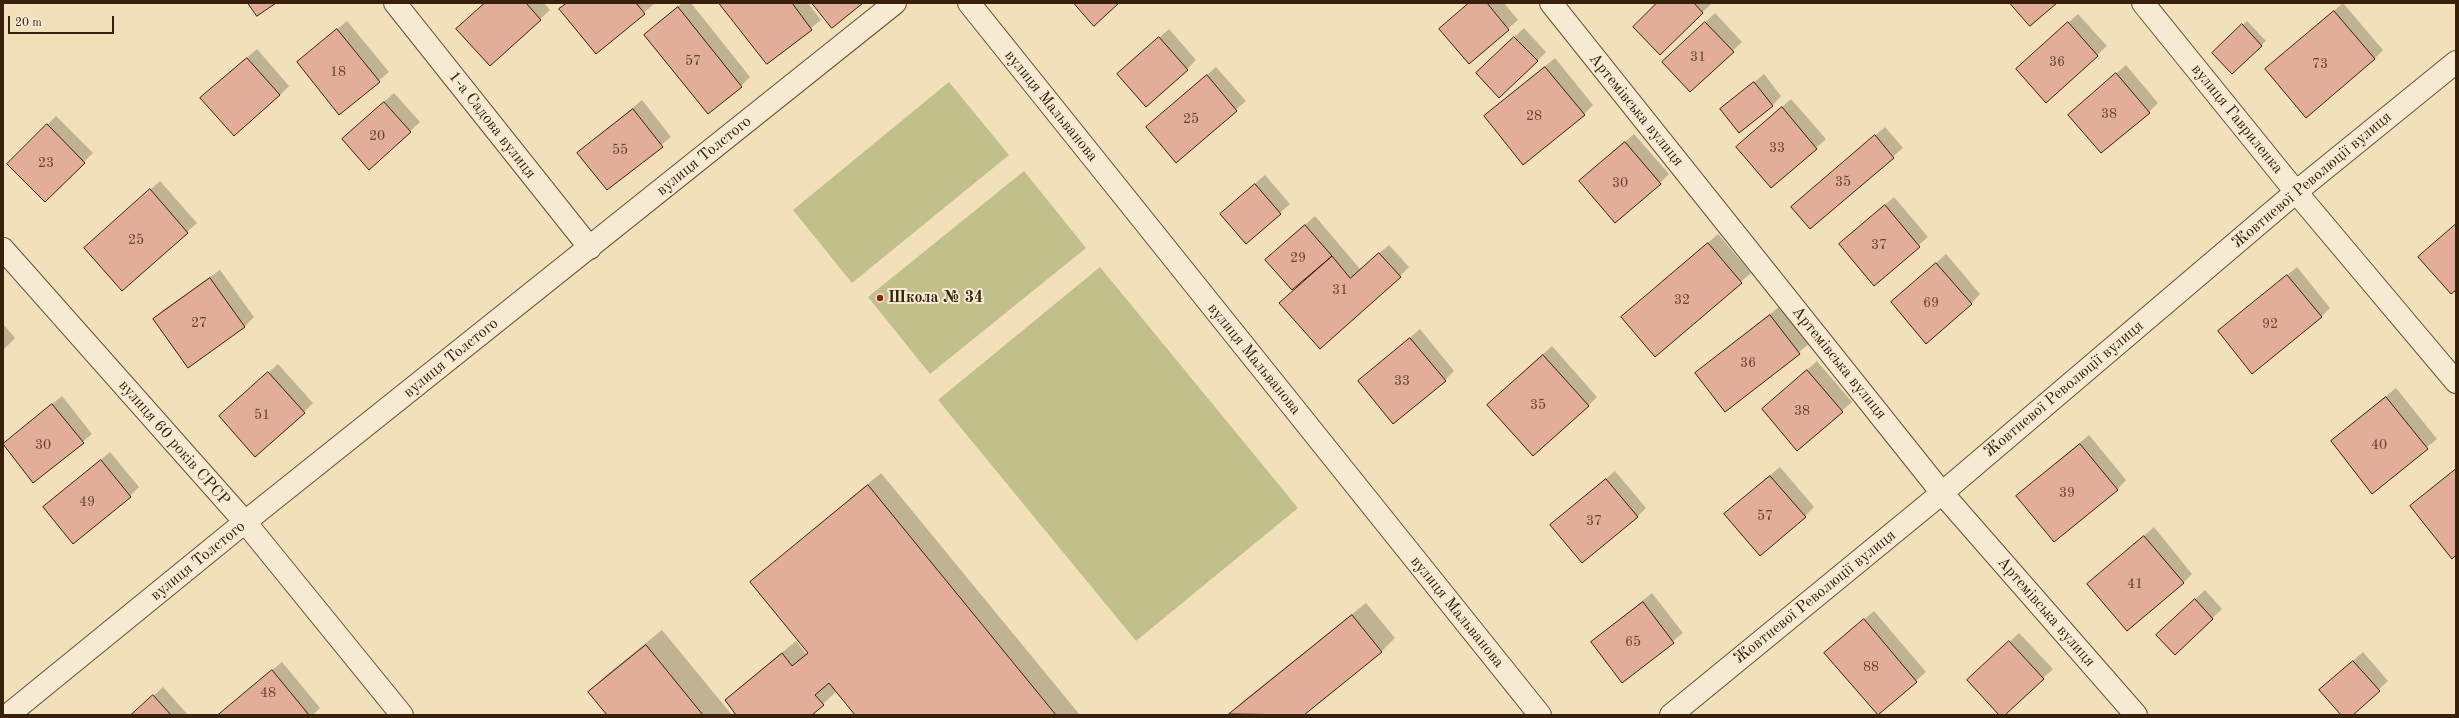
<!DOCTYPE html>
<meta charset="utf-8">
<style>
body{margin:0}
#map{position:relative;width:2459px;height:718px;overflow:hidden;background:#f1e0b9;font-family:"Old Standard TT",serif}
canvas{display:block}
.frame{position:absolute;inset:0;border:4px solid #38200b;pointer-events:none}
.scale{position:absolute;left:8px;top:16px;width:106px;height:18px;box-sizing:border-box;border:2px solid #38200b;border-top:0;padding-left:5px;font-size:12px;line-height:14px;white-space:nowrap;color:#38200b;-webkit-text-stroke:3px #f6ebd2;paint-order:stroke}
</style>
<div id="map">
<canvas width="2459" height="718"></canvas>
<div class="frame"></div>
<div class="scale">20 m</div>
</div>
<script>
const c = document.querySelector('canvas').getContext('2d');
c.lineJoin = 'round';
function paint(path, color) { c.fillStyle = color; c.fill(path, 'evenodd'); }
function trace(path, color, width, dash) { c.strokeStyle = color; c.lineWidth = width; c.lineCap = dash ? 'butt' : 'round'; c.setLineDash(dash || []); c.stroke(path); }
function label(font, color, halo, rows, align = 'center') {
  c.font = font + ' "Old Standard TT",serif'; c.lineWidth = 4; c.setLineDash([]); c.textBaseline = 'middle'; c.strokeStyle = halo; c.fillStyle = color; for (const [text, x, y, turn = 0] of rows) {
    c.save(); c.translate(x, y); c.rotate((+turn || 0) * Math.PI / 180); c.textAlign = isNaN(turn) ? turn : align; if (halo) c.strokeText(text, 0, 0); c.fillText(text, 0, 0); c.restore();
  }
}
const green = new Path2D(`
 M949 82 1009 155 852 283 793 210Z
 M1024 171 1086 248 930 374 868 297Z
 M1100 267 1298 508 1136 641 938 400Z`);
const shadow = new Path2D(`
 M486 3H544L550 10 490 65Z
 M567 3H653L654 4 596 53 561 9Z
 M682 3H691L750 77 741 86 645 35Z
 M721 3H808L821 20 768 63Z
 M1469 3H1504L1518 20 1469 62 1441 29Z
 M1658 3H1712L1660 54Z
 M2343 3 2383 50 2374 59 2266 69Z
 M1715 13 1742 42 1690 91 1673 53Z
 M2078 14 2107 46 2046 101 2017 69Z
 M347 21 389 72 339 114 298 62Z
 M2247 21 2266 41 2232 73 2214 53Z
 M1524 28 1546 52 1537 61 1486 64Z
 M1169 29 1196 60 1187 69 1118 74Z
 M257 49 289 86 280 95 211 89Z
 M1555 58 1593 105 1584 114 1485 116Z
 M2126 65 2158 103 2149 112 2069 115Z
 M1216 67 1246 101 1176 161 1147 127Z
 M1764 74 1781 96 1772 106 1722 109Z
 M394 93 420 122 370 168 352 130Z
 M1791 99 1826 139 1771 187 1737 147Z
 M642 100 671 137 607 189 579 153Z
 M56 116 93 153 45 201 9 164Z
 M1885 127 1903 148 1810 228 1792 207Z
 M1634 134 1669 174 1660 183 1590 172Z
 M1265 175 1290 204 1246 242 1231 205Z
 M160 181 197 223 122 290 85 248Z
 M1894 197 1928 237 1874 284 1840 244Z
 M1315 216 1360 269 1389 245 1409 267 1400 276 1280 303 1300 284 1275 251Z
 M1718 234 1751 273 1655 355 1622 317Z
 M1946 254 1980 294 1971 304 1892 302Z
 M2297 267 2330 308 2321 317 2219 332Z
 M220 270 254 317 245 326 188 367 154 319 163 310Z
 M1780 306 1809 344 1726 410 1696 373Z
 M3 324 15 338 3 350Z
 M1420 329 1454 371 1445 380 1359 382Z
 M1552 346 1597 397 1588 406 1498 395Z
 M1817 361 1852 402 1797 449 1763 409Z
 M278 364 313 403 304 412 229 407Z
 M2396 388 2437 439 2372 492 2332 441Z
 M62 396 92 434 33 482 3 444Z
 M2089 435 2126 480 2117 490 2017 496Z
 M110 452 139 487 130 496 44 507Z
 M1780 467 1814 507 1805 516 1735 505Z
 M1615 471 1646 508 1637 517 1551 525Z
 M881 473 1080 715H856L837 691 811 715H734L737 713 727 700 740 687 796 641 806 654 808 652 751 582Z
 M2154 527 2192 574 2183 583 2088 584Z
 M2205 590 2222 609 2175 653 2167 626Z
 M1652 593 1683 633 1623 681 1592 642Z
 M1366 603 1395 638 1382 651 1303 715H1230L1243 701Z
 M1874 611 1926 672 1878 714 1835 644Z
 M662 630 732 715H608L589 692 605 676Z
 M2019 633 2053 669 2003 715H2001L1978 671Z
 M2363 652 2388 681 2351 715H2342L2330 681Z
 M282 662 320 708 313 715H218Z
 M163 687 188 715H132Z`);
const building = new Path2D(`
 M248 3H276L257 16Z
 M485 3H526L541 20 490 66 456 29Z
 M567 3H636L645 14 596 54 559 9Z
 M719 3H792L812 30 767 64Z
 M812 3H863L832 28Z
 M1074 3H1119L1094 26Z
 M1469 3H1487L1509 30 1469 64 1439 29Z
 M1657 3H1694L1703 13 1660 55 1633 27Z
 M2010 3H2057L2030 26Z
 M678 7 742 87 708 114 644 35Z
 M2334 11 2375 59 2306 118 2265 69Z
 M1705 22 1734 52 1690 92 1662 62Z
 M2068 22 2098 56 2046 103 2016 69Z
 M2242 24 2262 46 2232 74 2212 53Z
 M337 29 380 82 339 115 297 62Z
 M1159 37 1188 70 1146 107 1117 74Z
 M1514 37 1538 61 1499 98 1476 73Z
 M247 58 280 95 234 136 200 98Z
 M1545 67 1585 115 1523 165 1484 116Z
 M2116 73 2150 113 2101 153 2068 115Z
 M1207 75 1237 111 1176 163 1146 127Z
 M1754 82 1773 106 1739 133 1720 109Z
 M384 102 411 132 369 170 342 139Z
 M1782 107 1817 149 1771 188 1736 147Z
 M633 109 663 147 607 190 577 153Z
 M47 124 85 163 45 202 7 164Z
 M1875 135 1894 158 1810 229 1791 207Z
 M1625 142 1661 184 1615 223 1579 181Z
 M1255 184 1281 214 1246 244 1220 214Z
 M150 189 188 233 122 291 84 248Z
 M1885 205 1920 247 1874 286 1839 244Z
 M2456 224V290L2451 294 2418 257Z
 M1305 225 1332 256 1292 290 1265 260Z
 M1708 243 1742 283 1655 357 1621 317Z
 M1379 253 1401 277 1320 349 1279 303 1332 256 1350 278Z
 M1936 263 1972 304 1926 344 1891 302Z
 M2287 275 2322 317 2252 374 2218 331Z
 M210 278 245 327 188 368 153 319Z
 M1770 315 1800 354 1725 412 1695 373Z
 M1410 338 1446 381 1393 424 1358 381Z
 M1543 355 1589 406 1533 456 1487 405Z
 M1807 370 1843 412 1797 451 1762 409Z
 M268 372 305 413 255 457 219 416Z
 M2386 397 2428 449 2372 494 2331 441Z
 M52 404 84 443 33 483 3 444Z
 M2080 444 2118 490 2054 542 2016 496Z
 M101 460 131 497 73 544 43 507Z
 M2456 469V555L2452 559 2410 506Z
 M1770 476 1806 517 1760 556 1724 514Z
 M1606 479 1638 517 1582 563 1550 525Z
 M868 485 1056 715H855L829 683 815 695 824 705 812 715H736L725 700 782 653 792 666 808 653 750 582Z
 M2144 536 2184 583 2127 631 2087 584Z
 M2195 599 2213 619 2175 655 2156 635Z
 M1643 602 1674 643 1622 683 1591 642Z
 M1352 615 1382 652 1304 715 1229 714Z
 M1864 619 1917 682 1878 715 1824 653Z
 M2009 641 2044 679 2005 715H1999L1967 680Z
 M646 645 703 715H607L588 692Z
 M2353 661 2380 691 2353 715H2341L2319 690Z
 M272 670 309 715H218Z
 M153 695 171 715H131Z`);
const minor = new Path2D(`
 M395 3 590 248
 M969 3 1540 715
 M1551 3 1942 493 2136 715
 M2143 3 2296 192 2456 382
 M3 249 245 522 402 715
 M8 715 245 522 895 3
 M1671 715 1942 493 2296 192 2456 62`);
const markers = [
 [880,298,4,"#8f2418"]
];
const numberNames = [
 ["31",1698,57],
 ["57",693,61],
 ["36",2057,62],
 ["73",2320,64],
 ["18",338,72],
 ["38",2109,114],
 ["28",1534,116],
 ["25",1191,119],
 ["20",377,136],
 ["33",1777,148],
 ["55",620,150],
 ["23",46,163],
 ["35",1843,182],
 ["30",1620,183],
 ["25",136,240],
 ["37",1879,245],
 ["29",1298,258],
 ["31",1340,290],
 ["32",1682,300],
 ["69",1931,303],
 ["27",199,323],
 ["92",2270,324],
 ["36",1748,363],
 ["33",1402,381],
 ["35",1538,405],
 ["38",1802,411],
 ["51",262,415],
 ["30",43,445],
 ["40",2379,445],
 ["39",2067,493],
 ["49",87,502],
 ["57",1765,516],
 ["37",1594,521],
 ["41",2135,584],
 ["65",1633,642],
 ["88",1871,667],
 ["48",268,693]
];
const streetNames = [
 ["вулиця Мальванова",1051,106,51],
 ["Артемівська вулиця",1636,110,51],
 ["вулиця Гавриленка",2237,119,51],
 ["1-а Садова вулиця",492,125,52],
 ["вулиця Толстого",704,156,-39],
 ["Жовтневої Революції вулиця",2312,180,-40],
 ["вулиця Толстого",451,358,-39],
 ["вулиця Мальванова",1254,359,51],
 ["Артемівська вулиця",1839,363,51],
 ["Жовтневої Революції вулиця",2064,389,-40],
 ["вулиця 60 років СРСР",174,443,49],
 ["вулиця Толстого",198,561,-39],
 ["Жовтневої Революції вулиця",1815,597,-39],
 ["вулиця Мальванова",1457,612,51],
 ["Артемівська вулиця",2046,612,49]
];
const poiNames = [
 ["Школа № 34",888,298]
];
paint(green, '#c2c08a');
paint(shadow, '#0003');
paint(building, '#e2ae99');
trace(building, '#38200b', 1);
trace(minor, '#665036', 24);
trace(minor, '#f6ebd2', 22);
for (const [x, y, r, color] of markers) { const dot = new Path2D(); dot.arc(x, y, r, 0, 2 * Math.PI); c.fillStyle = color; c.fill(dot); trace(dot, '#f6ebd2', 1.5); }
label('14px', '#62442e', null, numberNames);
label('16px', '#38200b', '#f6ebd2', streetNames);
label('bold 16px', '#38200b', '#f6ebd2', poiNames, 'left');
</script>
